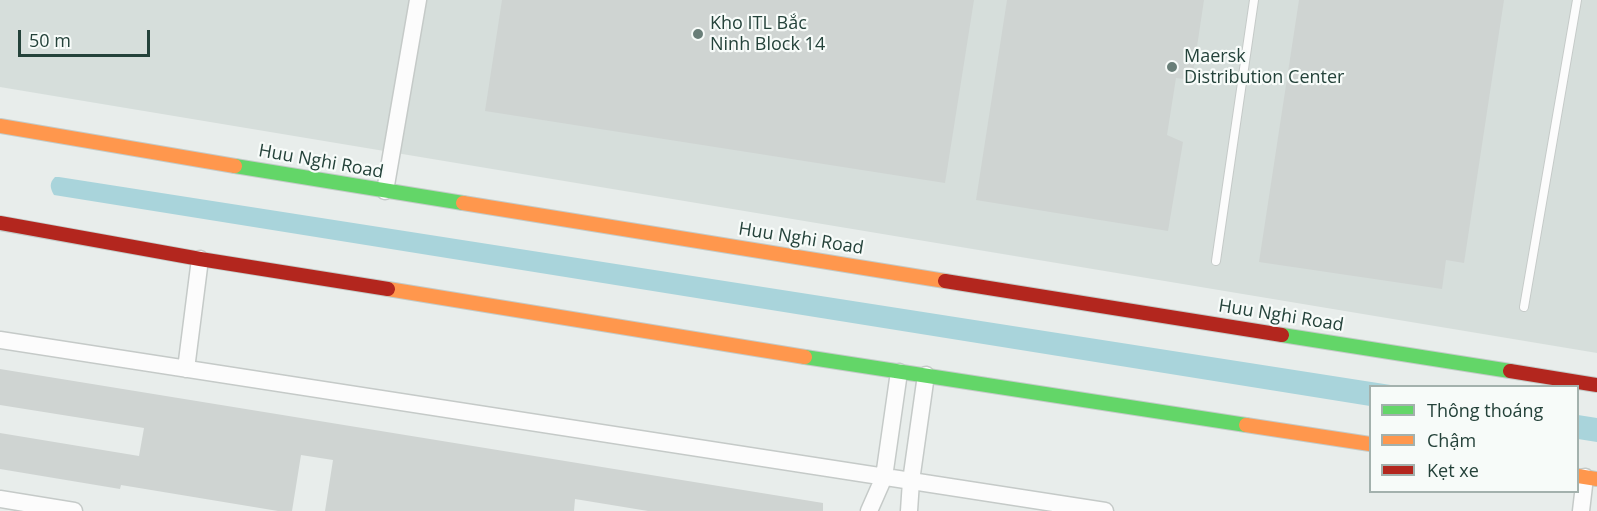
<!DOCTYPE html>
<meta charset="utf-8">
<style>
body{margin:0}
#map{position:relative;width:1597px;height:511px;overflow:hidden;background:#e8edeb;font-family:"Open Sans",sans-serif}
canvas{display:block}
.legend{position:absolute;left:1369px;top:385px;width:210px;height:108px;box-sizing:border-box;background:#f7fbf9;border:2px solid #a3b1ad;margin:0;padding:8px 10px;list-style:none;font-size:18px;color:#24423a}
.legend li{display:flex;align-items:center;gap:12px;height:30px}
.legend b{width:30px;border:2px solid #a3b1ad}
.scale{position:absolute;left:18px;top:30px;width:132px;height:27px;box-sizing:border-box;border:3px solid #24423a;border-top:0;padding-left:8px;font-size:18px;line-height:21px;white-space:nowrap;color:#24423a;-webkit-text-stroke:4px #f7fbf9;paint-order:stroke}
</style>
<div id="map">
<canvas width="1597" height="511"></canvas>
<ul class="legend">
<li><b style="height:8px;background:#63d668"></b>Thông thoáng</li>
<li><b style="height:8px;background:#ff974d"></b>Chậm</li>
<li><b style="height:8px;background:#b3261e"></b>Kẹt xe</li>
</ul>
<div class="scale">50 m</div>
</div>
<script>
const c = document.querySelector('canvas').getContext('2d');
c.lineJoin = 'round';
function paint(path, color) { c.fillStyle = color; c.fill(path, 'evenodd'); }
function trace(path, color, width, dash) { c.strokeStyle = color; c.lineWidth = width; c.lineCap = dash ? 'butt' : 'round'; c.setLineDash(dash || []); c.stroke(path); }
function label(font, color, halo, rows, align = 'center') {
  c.font = font + ' "Open Sans",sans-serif'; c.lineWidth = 4.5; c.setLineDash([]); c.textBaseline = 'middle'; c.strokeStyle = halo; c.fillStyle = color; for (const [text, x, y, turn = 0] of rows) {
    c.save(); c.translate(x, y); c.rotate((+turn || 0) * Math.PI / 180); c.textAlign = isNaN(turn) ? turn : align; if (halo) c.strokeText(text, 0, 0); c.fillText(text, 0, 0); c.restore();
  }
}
const built = new Path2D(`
 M0 0H1597V353L0 87Z`);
const water = new Path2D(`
 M55 177H59L1397 386H1370V406L54 195C50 188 49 183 55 177Z
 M1578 415 1597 418V442L1578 439Z`);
const building = new Path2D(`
 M502 0H974L945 183 485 111Z
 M1007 0H1204L1192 80 1176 78 1167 135 1183 142 1168 231 976 200Z
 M1299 0H1504L1464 263 1446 260 1442 289 1259 262Z
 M0 369 823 503V511H648L575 499 574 511H325L333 460 301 455 292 511H278L121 485 120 489 0 469V433L139 456 144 428 0 405Z`);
const lane = new Path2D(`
 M1216 261 1254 0
 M1524 307 1577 0`);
const street = new Path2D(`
 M385 191 418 0
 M0 340 1105 511
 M186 369 200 259
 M0 499 74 511
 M869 511 884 477 899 372
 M909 511 911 481 926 375
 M1581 511 1585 477`);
const fast = new Path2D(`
 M235 166 463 203
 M1282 335 1510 371
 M805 357 1246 425`);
const slow = new Path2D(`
 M0 126 235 166
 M463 203 945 281
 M388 289 805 357
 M1246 425 1370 444
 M1578 476 1597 479`);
const jam = new Path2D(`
 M0 223 200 259 388 289
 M945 281 1282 335
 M1510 371 1597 385`);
const markers = [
 [698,34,6,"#697e78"],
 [1172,67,6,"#697e78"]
];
const poiNames = [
 ["Kho ITL Bắc",710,24],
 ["Ninh Block 14",710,45],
 ["Maersk",1184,57],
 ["Distribution Center",1184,78]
];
const streetNames = [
 ["Huu Nghi Road",321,162,10],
 ["Huu Nghi Road",801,239,9],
 ["Huu Nghi Road",1281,316,9]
];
paint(built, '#d6dedb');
paint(water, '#a9d4db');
paint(building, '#cfd4d2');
trace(lane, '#c5cac8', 10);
trace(street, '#c5cac8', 19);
trace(fast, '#c3cbc8', 16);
trace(slow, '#c3cbc8', 16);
trace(jam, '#c3cbc8', 16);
trace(lane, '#fcfcfc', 8);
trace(street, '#fcfcfc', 16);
trace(fast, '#63d668', 14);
trace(slow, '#ff974d', 14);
trace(jam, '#b3261e', 14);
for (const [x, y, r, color] of markers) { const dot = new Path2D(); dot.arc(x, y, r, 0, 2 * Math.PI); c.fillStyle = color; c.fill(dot); trace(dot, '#f7fbf9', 2); }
label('18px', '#24423a', '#f7fbf9', poiNames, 'left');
label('18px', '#24423a', '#f7fbf9', streetNames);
</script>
